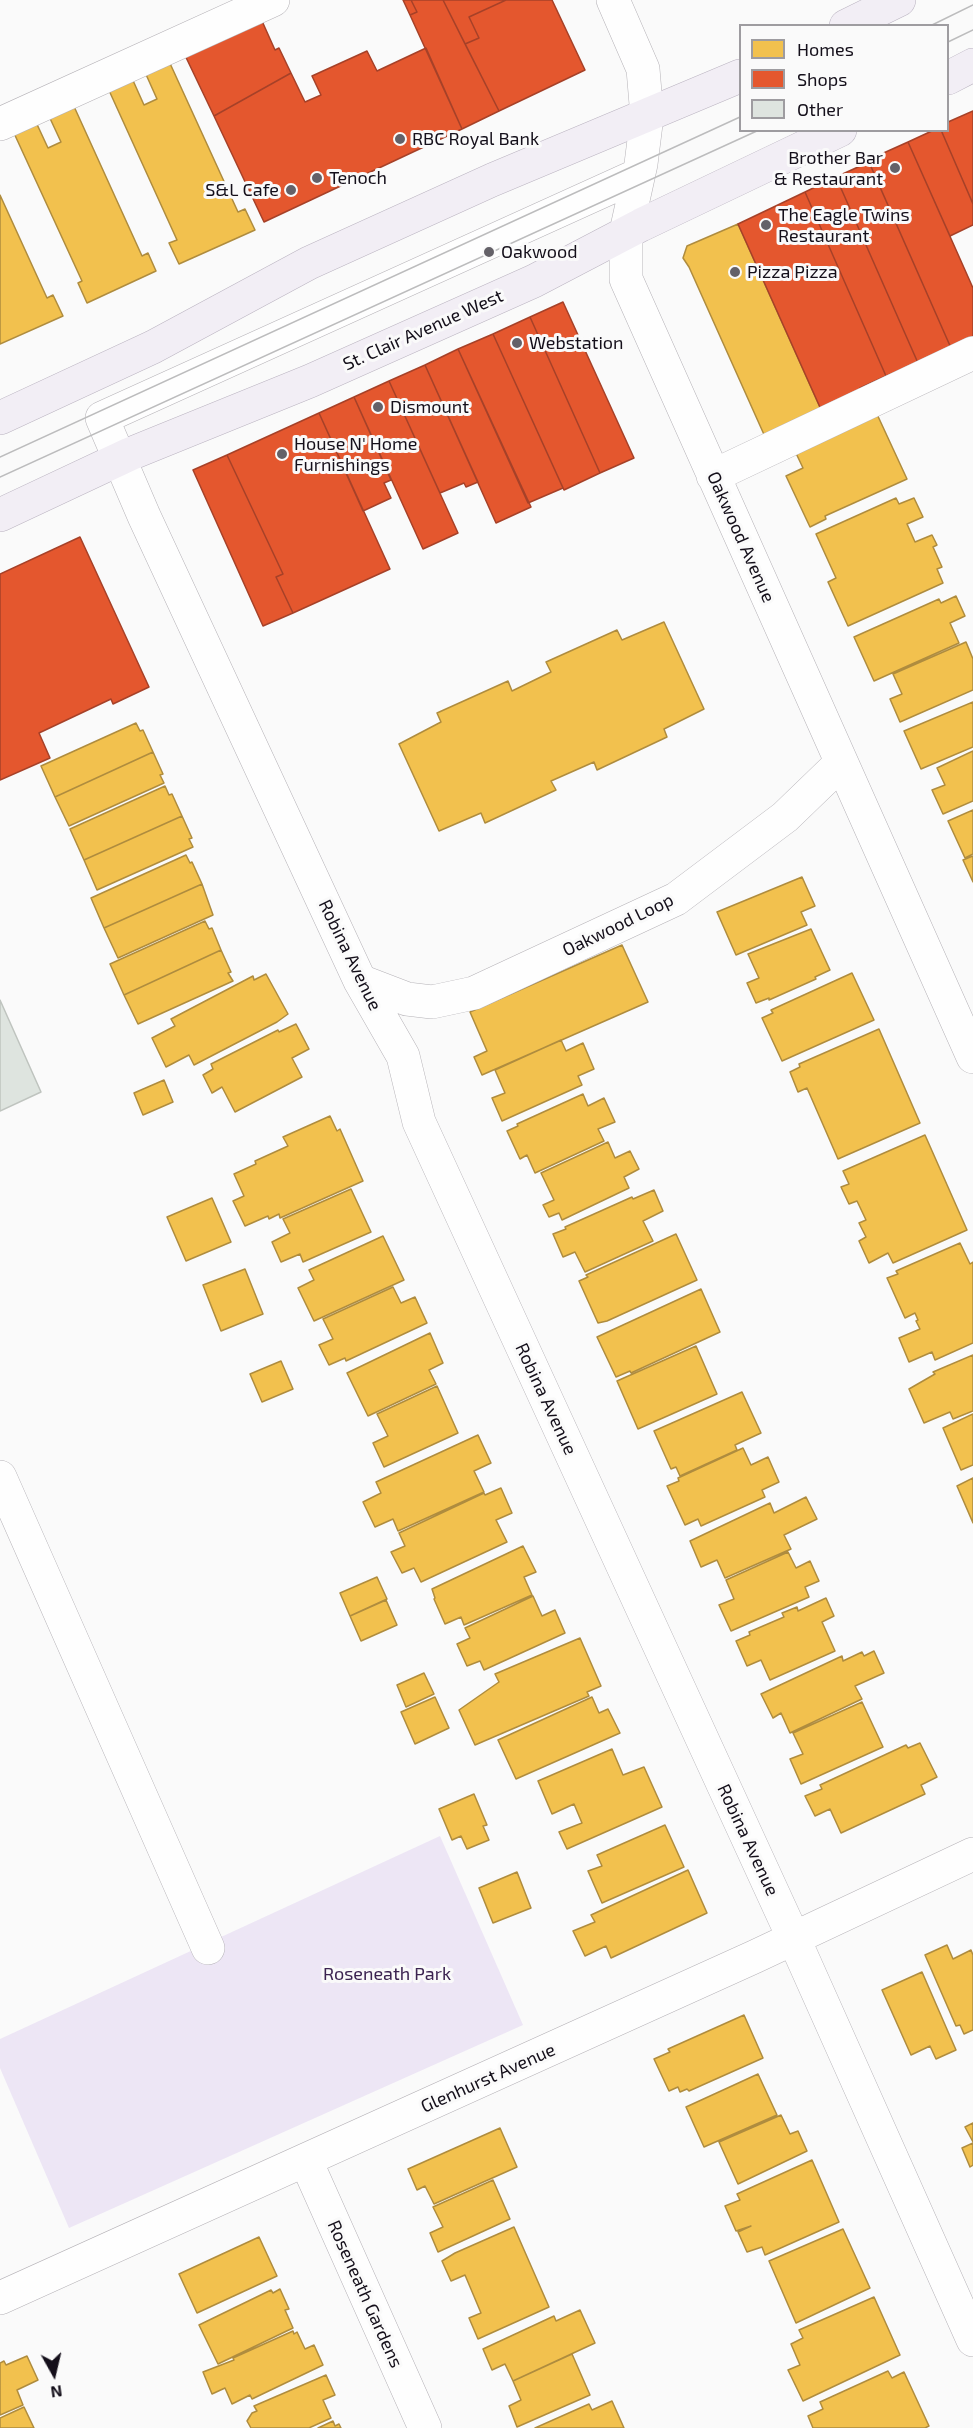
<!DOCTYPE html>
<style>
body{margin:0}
#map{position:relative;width:973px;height:2428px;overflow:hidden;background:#fafafa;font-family:"Exo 2",sans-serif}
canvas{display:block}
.legend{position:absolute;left:739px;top:24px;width:210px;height:108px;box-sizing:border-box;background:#fafafa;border:2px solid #9e9ca0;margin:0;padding:8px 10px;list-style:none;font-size:18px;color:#140f1a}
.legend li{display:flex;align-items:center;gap:12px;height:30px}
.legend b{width:30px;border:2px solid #9e9ca0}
.north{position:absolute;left:24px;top:2344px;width:60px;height:60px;-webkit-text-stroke:4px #fafafa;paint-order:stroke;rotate:172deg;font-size:16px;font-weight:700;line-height:24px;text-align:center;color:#140f1a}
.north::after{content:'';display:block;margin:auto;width:21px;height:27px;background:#140f1a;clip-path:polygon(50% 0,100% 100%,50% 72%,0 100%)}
</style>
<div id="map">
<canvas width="973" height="2428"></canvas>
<ul class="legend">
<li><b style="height:16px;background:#f2c14e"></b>Homes</li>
<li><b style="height:16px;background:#e4572e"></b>Shops</li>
<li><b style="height:16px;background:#dee4df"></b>Other</li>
</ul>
<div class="north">N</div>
</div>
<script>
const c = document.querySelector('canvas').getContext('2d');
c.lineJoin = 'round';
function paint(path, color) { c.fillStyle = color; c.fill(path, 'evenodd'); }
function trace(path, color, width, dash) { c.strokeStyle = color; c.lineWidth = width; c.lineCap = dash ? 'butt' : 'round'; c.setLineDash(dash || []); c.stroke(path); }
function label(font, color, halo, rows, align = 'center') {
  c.font = font + ' "Exo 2",sans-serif'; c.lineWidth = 6; c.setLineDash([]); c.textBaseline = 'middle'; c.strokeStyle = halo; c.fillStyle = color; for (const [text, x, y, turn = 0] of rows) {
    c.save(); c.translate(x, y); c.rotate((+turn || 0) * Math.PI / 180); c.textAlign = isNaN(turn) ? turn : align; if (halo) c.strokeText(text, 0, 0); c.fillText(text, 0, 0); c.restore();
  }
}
const green = new Path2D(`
 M440 1836 523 2025 69 2228 0 2068V2039Z`);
const homes = new Path2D(`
 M168 59 238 212 245 209 255 230 179 264 169 243 177 240 107 86 131 76 144 105 157 99 144 70Z
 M72 102 142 256 148 253 156 271 87 303 78 283 82 281 13 131 35 120 48 148 61 142 48 114Z
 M0 195 47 298 53 295 63 316 0 344Z
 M738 224 823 414 766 439 689 267 683 258 687 246Z
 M876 412 907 479 825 516 826 519 810 527 786 476 803 468 794 449Z
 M896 498 899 504 914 498 923 517 907 524 915 542 932 535 937 545 933 547 942 567 937 569 943 583 848 626 828 582 836 578 816 534Z
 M956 596 965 616 950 623 959 643 874 681 854 637 939 599 941 603Z
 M664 622 704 709 664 729 667 737 597 770 594 762 551 781 556 790 485 823 481 813 439 831 399 744 441 722 437 713 508 681 512 691 551 672 546 662 617 630 622 640Z
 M966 642 973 659V690L900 722 890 699 902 694 893 674Z
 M973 702V747L921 769 904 731Z
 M136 723 140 731 143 730 153 752 55 797 41 766Z
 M973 751V801L943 814 932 790 945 785 937 768Z
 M153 752 163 774 160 775 164 783 69 826 55 797Z
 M165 786 169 795 172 794 182 816 84 860 70 829Z
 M973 810V854L965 858 948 821Z
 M182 816 192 838 189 839 193 847 97 890 84 860Z
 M186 855 190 863 192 862 202 884 104 928 91 898Z
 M973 856V882L963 860Z
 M802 877 815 906 801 912 807 925 736 955 717 912Z
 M202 884 213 915 118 958 104 928Z
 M205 921 209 929 212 928 221 950 124 995 110 964Z
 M811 929 830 970 815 977 816 979 769 1000V998L756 1003 747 983 759 978 748 954Z
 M622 945 648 1002 482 1075 474 1057 487 1051 470 1012Z
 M221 950 231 972 228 973 233 981 138 1024 124 995Z
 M852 973 874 1020 782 1061 762 1018 773 1013 771 1010Z
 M266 974 288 1014 277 1022 194 1065 189 1055 166 1067 152 1038 175 1026 171 1019 253 976 254 980Z
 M296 1024 309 1049 292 1058 302 1077 235 1112 222 1087 212 1093 203 1075 213 1069 211 1064 278 1030 279 1032Z
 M879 1029 920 1123 838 1159 807 1088 798 1092 790 1072 800 1067 799 1064Z
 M561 1040 566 1051 583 1043 594 1069 578 1076 582 1085 502 1121 492 1098 505 1093 495 1070Z
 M164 1080 173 1102 143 1115 134 1093Z
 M583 1094 588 1106 604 1098 615 1122 598 1129 604 1141 535 1173 527 1155 520 1159 507 1131 518 1126 517 1124Z
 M330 1116 337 1131 340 1129 363 1181 280 1218 279 1214 269 1219 268 1216 245 1226 233 1201 244 1196 234 1174 256 1164 255 1161 288 1146 283 1137Z
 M925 1135 967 1230 893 1263 888 1253 869 1263 859 1241 866 1237 859 1223 866 1220 857 1201 849 1204 841 1187 849 1184 843 1171Z
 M608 1142 615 1158 630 1151 639 1169 624 1177 629 1188 562 1220 559 1213 549 1217 543 1205 554 1200 541 1173Z
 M351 1189 371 1232 303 1262 300 1254 281 1262 272 1242 290 1233 283 1219Z
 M654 1190 663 1211 643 1221 653 1241 585 1272 575 1252 563 1257 553 1234 566 1229 565 1227 632 1197 633 1199Z
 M212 1198 231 1242 186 1261 167 1217Z
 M676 1234 697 1280 607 1321 598 1323 579 1281 588 1277 586 1275Z
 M383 1236 404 1280 314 1321 298 1288 314 1280 309 1270Z
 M960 1243 970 1264 973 1262V1343L935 1360 932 1352 909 1362 899 1338 920 1329 916 1321 918 1320 915 1313 905 1318 887 1278 898 1274 896 1271Z
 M245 1269 263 1314 221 1331 203 1285Z
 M393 1287 401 1303 415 1297 427 1323 346 1361 345 1358 329 1365 319 1345 333 1339 323 1319Z
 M701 1289 720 1332 631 1373 630 1371 616 1377 597 1337Z
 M430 1333 443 1363 429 1370 436 1384 368 1416 347 1373Z
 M696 1346 717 1394 638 1429 617 1381Z
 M973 1355V1411L953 1419 950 1412 924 1423 909 1389 935 1374 933 1372Z
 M281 1361 293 1389 262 1402 250 1374Z
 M437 1386 458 1433 384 1467 373 1443 388 1436 377 1414Z
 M742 1392 761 1433 735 1445 737 1450 680 1476 676 1467 671 1469 654 1431Z
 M973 1414V1465L961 1470 943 1428Z
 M478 1435 491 1463 474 1471 484 1492 398 1531 393 1519 375 1527 363 1502 381 1493 376 1482Z
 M743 1448 751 1465 768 1457 779 1482 762 1490 765 1497 701 1526 698 1519 685 1525 667 1486 679 1481 678 1478Z
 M973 1478V1523L957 1486Z
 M501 1488 512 1513 496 1520 507 1542 421 1582 414 1568 402 1573 391 1552 405 1546 399 1533 484 1493 485 1495Z
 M806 1497 817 1519 784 1535 791 1549 725 1578 717 1560 701 1567 690 1541 770 1503 774 1513Z
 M523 1546 536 1572 524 1577 532 1595 464 1625 461 1617 445 1624 434 1599 435 1598 432 1589Z
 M788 1552 796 1568 810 1561 819 1581 805 1587 809 1597 731 1631 719 1605 734 1599 726 1580Z
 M377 1577 387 1599 350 1616 340 1593Z
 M533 1596 542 1616 555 1610 565 1633 484 1670 480 1661 467 1666 457 1644 470 1638 465 1628Z
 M826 1598 834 1616 822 1622 835 1651 770 1680 761 1660 747 1666 736 1641 750 1635 749 1632 784 1617 782 1613 797 1607 798 1611Z
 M386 1600 397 1625 361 1641 350 1616Z
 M580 1638 601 1686 587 1692 589 1696 475 1745 459 1710 499 1682 495 1674Z
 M874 1651 884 1673 855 1686 862 1699 790 1733 781 1713 773 1718 761 1694 842 1656 843 1661 862 1652 864 1656Z
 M424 1673 434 1694 406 1707 397 1685Z
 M435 1697 449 1728 415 1744 401 1712Z
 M592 1697 599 1713 608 1709 620 1733 516 1779 498 1740Z
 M862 1702 883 1747 801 1784 790 1759 803 1754 793 1733Z
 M920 1743 937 1777 921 1785 925 1794 841 1833 830 1809 815 1816 805 1796 822 1789 820 1785 906 1745 908 1748Z
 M612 1749 623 1775 644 1767 662 1807 567 1849 559 1832 582 1823 574 1804 552 1814 538 1781Z
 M474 1794 487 1825 483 1826 489 1840 467 1849 461 1836 452 1840 439 1809Z
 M665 1825 684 1867 602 1903 588 1871 602 1866 597 1855Z
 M688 1870 707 1913 611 1958 606 1946 585 1956 573 1931 595 1922 591 1915Z
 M517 1872 531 1908 493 1923 479 1888Z
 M947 1945 953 1959 971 1950 973 1955V2030L964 2034 960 2025 956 2026 925 1955Z
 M922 1972 956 2050 936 2059 930 2046 911 2055 882 1990Z
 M744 2015 763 2058 689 2091 687 2089 680 2092 678 2087 669 2091 654 2059 670 2052 668 2049Z
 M758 2074 777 2115 704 2147 686 2107Z
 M781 2115 790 2134 798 2131 807 2151 738 2184 719 2142Z
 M973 2123V2142L965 2127Z
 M500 2128 517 2167 434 2204 425 2186 417 2190 408 2169Z
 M973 2143V2165L970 2167 962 2148Z
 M812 2160 839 2222 765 2255 762 2247 747 2252 738 2232 751 2226 736 2231 725 2206 740 2200 737 2194Z
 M493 2180 510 2219 438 2252 430 2233 443 2227 433 2207Z
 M514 2227 549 2307 478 2339 469 2318 481 2313 465 2275 451 2281 442 2261 455 2253Z
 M843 2229 870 2288 796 2323 769 2261Z
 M259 2237 277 2276 197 2313 179 2274Z
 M280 2289 289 2309 285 2310 293 2328 218 2364 199 2325 271 2290 273 2293Z
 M874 2297 900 2355 803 2401 788 2370 800 2365 791 2344 803 2338 799 2330Z
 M580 2310 595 2343 513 2381 505 2364 492 2370 483 2349 554 2316 556 2321Z
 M293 2331 294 2334 297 2332 305 2349 314 2345 323 2365 252 2399 250 2395 232 2404 225 2388 212 2394 203 2372 234 2360 233 2358Z
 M572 2354 590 2395 517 2427 509 2406 521 2400 513 2381Z
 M27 2356 38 2380 17 2390 23 2405 0 2415V2363L4 2361 6 2365Z
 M888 2371 892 2378 904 2372 929 2426 925 2428H813L808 2416 823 2409 820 2402Z
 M326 2375 335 2395 323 2400 331 2418 309 2428H251L247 2421 252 2413 257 2411 254 2406Z
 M612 2401 624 2428H535L589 2404 592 2410Z
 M24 2407 34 2428H0V2418Z
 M333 2421 335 2426 339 2424 341 2428H318Z`);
const shops = new Path2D(`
 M403 0H411L417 12 410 15Z
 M411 0H443L499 111 462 129 410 15 417 12Z
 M443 0H506L469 17 479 38 465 44Z
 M506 0H552L585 70 499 111 465 44 479 38 469 17Z
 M262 21 275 50 279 48 291 73 214 116 182 49Z
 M426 48 462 129 264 222 214 116 291 73 305 102 321 95 312 76 367 51 377 71Z
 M973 111V204L941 130H948V122Z
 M934 130H941L973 204V225L950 236 908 142Z
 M908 142 973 288V337L951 348 868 160Z
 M869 162 951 348 918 363 836 177Z
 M836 177 918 363 886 376 805 192Z
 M805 192 886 376 860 388 863 395 823 414 738 224Z
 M563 302 634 458 600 473 530 317Z
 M530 317 600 473 564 490 493 334Z
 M493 334 563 488 528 503 458 349Z
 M458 349 531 507 496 523 425 365Z
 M425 365 478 482 466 487 464 483 440 493 389 381Z
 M389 381 458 533 423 549 354 397Z
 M354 397 391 480 384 483 391 498 363 511 319 413Z
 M319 413 390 569 293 613 276 577 283 574 227 455Z
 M227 455 283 574 276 577 293 613 263 626 193 470Z
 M80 537 149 687 113 704 111 699 39 733 50 758 0 780V574Z`);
const building = new Path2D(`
 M0 1000 41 1092 0 1111Z`);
const minor = new Path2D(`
 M613 0 643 69 647 116 641 164 626 232V279L973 1057
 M0 124 273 0
 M638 175 102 418 144 516 360 981 403 1056 419 1122 794 1939 973 2340
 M713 476 973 353
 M360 981 407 999 432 1002 474 993 676 899 785 817 841 763
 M0 1477 208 1948
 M306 2161 425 2428
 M0 2298 754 1957 973 1854`);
const major = new Path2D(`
 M846 26 899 0
 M948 78 973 65
 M0 418 153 347 309 263 492 180 740 76
 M0 515 130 454 310 381 534 281 641 225 840 130`);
const tram = new Path2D(`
 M930 26 973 5
 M948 42 973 30
 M0 457 740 117
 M0 477 759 130`);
const markers = [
 [400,139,6,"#646168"],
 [895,168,6,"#646168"],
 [317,178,6,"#646168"],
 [291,190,6,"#646168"],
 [766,225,6,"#646168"],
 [489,252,6,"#646168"],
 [735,272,6,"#646168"],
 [517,343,6,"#646168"],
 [378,407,6,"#646168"],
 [282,454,6,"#646168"]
];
const poiNames = [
 ["RBC Royal Bank",412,139],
 ["Brother Bar",883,158,"right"],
 ["& Restaurant",883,179,"right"],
 ["Tenoch",329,178],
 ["S&L Cafe",279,190,"right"],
 ["The Eagle Twins",778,215],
 ["Restaurant",778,236],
 ["Oakwood",501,252],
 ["Pizza Pizza",747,272],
 ["Webstation",529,343],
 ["Dismount",390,407],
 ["House N' Home",294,444],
 ["Furnishings",294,465]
];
const streetNames = [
 ["St. Clair Avenue West",423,330,-24],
 ["Oakwood Avenue",741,537,66],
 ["Oakwood Loop",618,925,-26],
 ["Robina Avenue",350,955,64],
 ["Robina Avenue",546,1399,65],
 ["Robina Avenue",748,1840,65],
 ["Glenhurst Avenue",488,2078,-24],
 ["Roseneath Gardens",365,2294,66]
];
const parkNames = [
 ["Roseneath Park",387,1974]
];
paint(green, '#ede6f5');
paint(homes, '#f2c14e');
trace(homes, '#af8c3e', 1.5);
paint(shops, '#e4572e');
trace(shops, '#a64128', 1.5);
paint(building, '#dee4df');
trace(building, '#bfc4bf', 1.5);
trace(minor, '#b5b2b7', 34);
trace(major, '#bab3c0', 34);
trace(minor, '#fefefe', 33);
trace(major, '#f2eef5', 33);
trace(tram, '#bcbcbd', 1.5);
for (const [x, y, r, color] of markers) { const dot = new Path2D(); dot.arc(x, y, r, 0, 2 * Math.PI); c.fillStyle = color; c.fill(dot); trace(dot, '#fafafa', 2); }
label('18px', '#140f1a', '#fafafa', poiNames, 'left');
label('18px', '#140f1a', '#fafafa', streetNames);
label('18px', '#3b2350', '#fafafa', parkNames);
</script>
